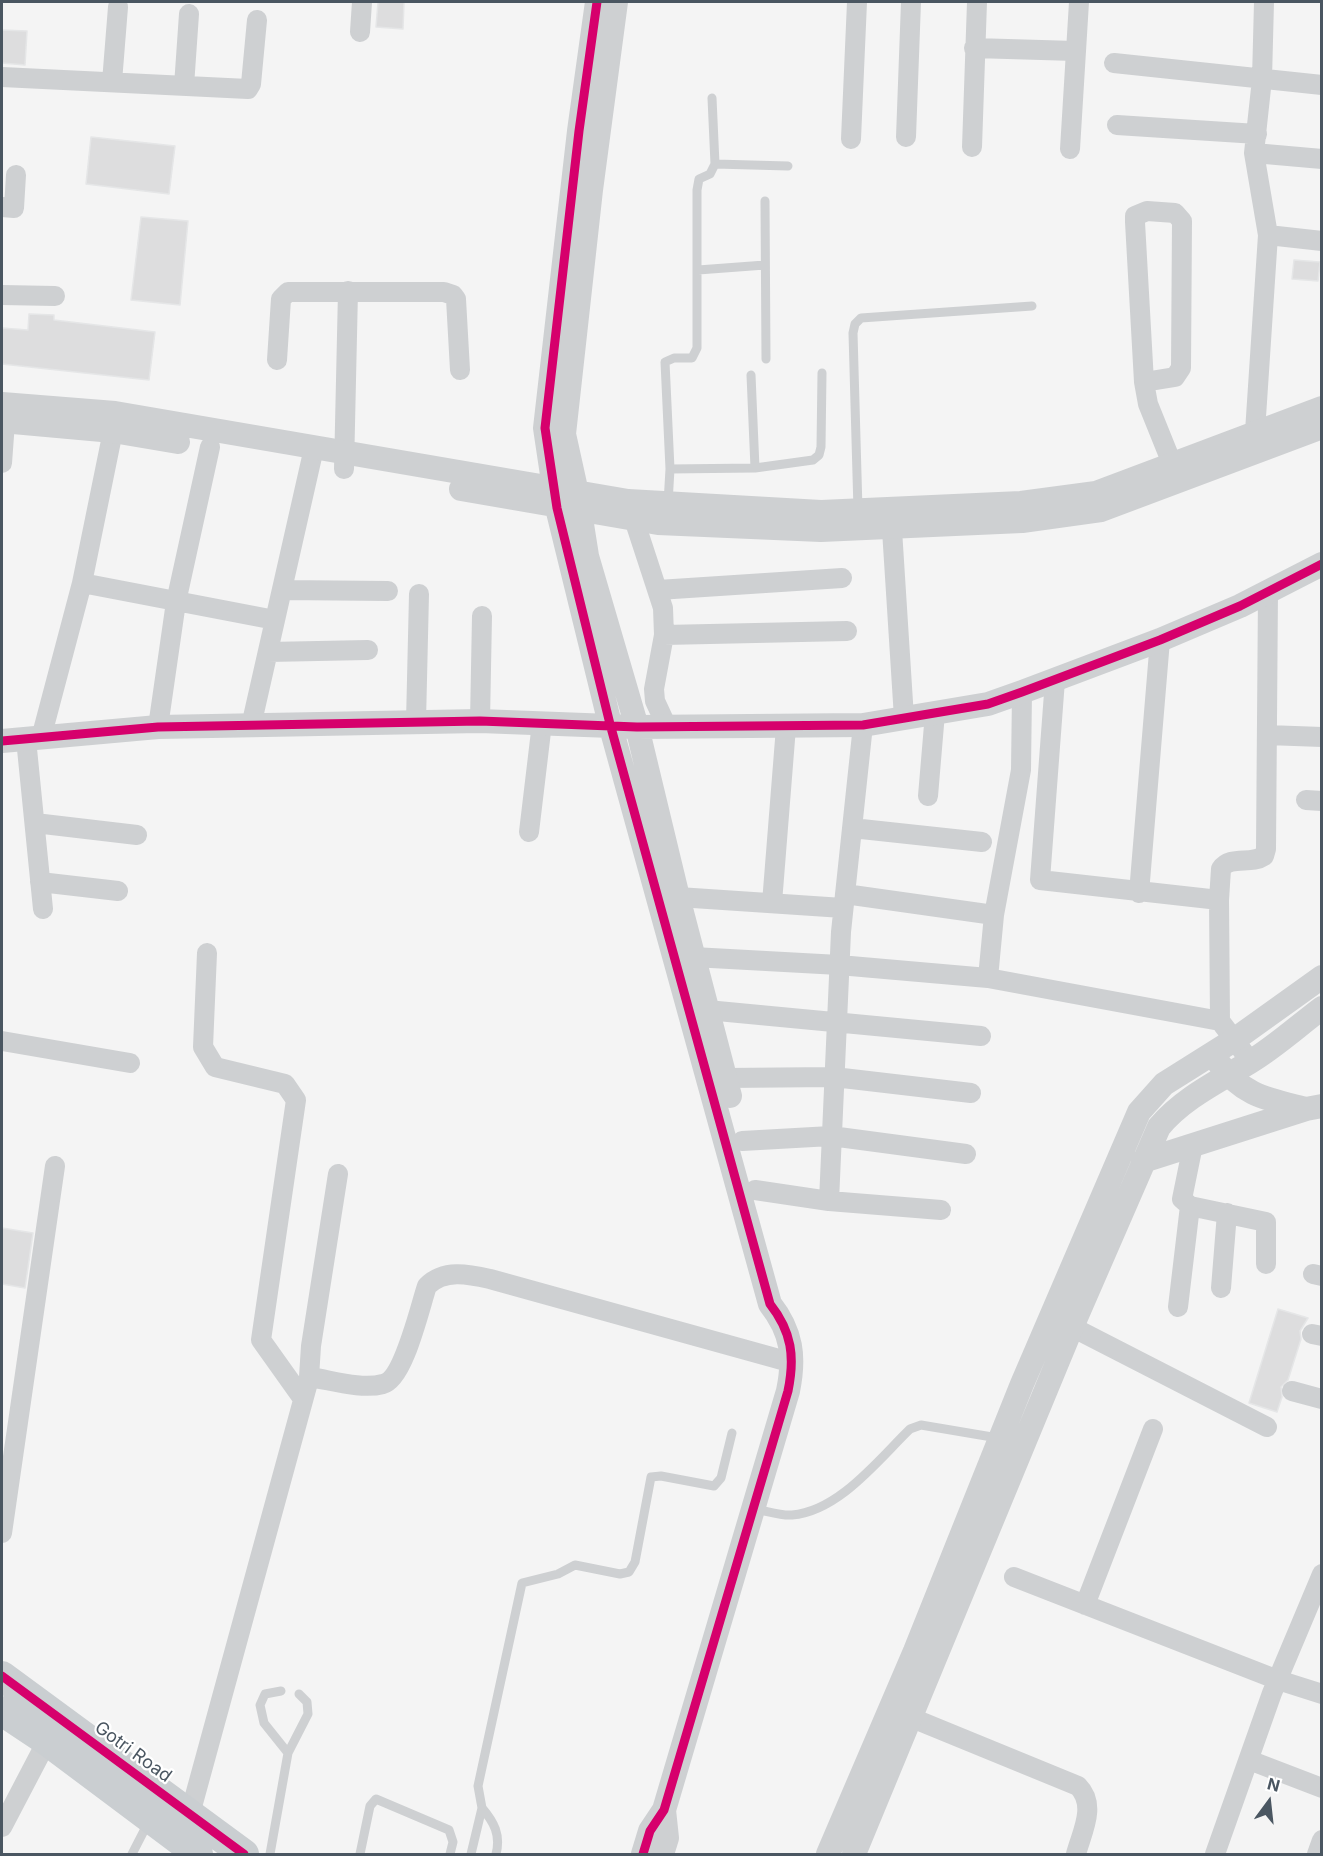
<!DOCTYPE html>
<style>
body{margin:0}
#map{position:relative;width:1323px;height:1856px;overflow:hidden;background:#f4f4f4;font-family:Inter,sans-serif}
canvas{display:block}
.frame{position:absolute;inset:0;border:3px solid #4a5661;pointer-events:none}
.north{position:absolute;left:1239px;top:1772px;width:60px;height:60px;-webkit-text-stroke:4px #fff;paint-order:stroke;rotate:15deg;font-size:16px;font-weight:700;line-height:24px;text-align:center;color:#4a5661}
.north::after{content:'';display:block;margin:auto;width:21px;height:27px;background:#4a5661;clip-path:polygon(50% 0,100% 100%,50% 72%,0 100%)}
</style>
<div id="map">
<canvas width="1323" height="1856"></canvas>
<div class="frame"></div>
<div class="north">N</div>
</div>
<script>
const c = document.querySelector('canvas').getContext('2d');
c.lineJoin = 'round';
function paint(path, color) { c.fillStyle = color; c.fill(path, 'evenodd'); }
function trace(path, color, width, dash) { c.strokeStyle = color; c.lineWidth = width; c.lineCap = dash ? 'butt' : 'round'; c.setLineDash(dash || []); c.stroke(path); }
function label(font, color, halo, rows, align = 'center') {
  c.font = font + ' Inter,sans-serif'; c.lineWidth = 4.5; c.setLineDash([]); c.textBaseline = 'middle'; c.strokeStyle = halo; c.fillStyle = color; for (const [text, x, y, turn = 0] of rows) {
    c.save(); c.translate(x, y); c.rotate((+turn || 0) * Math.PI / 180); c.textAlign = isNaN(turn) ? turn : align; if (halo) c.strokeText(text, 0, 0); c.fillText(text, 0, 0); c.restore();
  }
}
const building = new Path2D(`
 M378 2H404L403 29 376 27Z
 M2 30 27 31 25 65 2 63Z
 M91 137 175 146 169 194 86 184Z
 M141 217 188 221 180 305 131 300Z
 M1294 260 1320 262 1318 281 1292 279Z
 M29 314 54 315V320L155 332 149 380 2 364V328L28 330Z
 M2 1228 33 1233 25 1288 2 1284Z
 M1278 1309 1308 1318 1300 1331 1301 1339 1288 1380 1281 1387 1282 1397 1277 1412 1249 1403Z`);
const service = new Path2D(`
 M715 164 788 166
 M765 201 766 359
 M698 270 765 265
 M751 375 755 468
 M670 469 755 468 813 460 819 455 821 447 822 373
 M668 503 670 469 665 362 674 358H692L697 348V190L699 179 710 174 715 164 712 98
 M858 510 853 333 855 324 861 318 1032 306
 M755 1509C767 1511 781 1516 792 1515 839 1511 878 1460 910 1429L921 1425 998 1438
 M288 1753 308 1714 307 1702 299 1694
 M482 1808C494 1822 501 1835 496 1854
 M132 1854 149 1821
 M270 1854 288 1753 264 1723 260 1705 265 1694 281 1691
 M360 1854 370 1806 376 1799 449 1830 453 1842 450 1854
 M471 1854 482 1808 478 1786 522 1583 558 1574 575 1565 620 1574 629 1572 635 1562 651 1477 661 1476 714 1486 721 1478 732 1433`);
const minor = new Path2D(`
 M360 32 362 2
 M974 48 1075 51
 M1114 63 1322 85
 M2 77 248 89 251 84 257 20
 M112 82 118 7
 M184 86 189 14
 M1117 125 1257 134
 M906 137 911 2
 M851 139 857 2
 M972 147 977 2
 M1070 149 1079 2
 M1254 153 1322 159
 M2 207 14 208 16 175
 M1268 235 1322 241
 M2 295 55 296
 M277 360 281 299 288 292H444L453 295 456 299 460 370
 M1144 382 1175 377 1181 368 1182 221 1175 213 1147 211 1135 216V222L1144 382 1148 404 1173 466
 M1254 447 1268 235 1254 153 1262 79 1264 2
 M2 463 5 422
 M344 469 348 291
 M630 507 663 608 664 635 654 689 655 701 667 727
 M891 514 904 718
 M82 583 275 620
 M282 590 388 591
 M658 590 842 578
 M664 635 847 631
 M268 652 368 650
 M1055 680 1040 880 1219 900
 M480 721 482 616
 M416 722 419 594
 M251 726 314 448
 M158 727 176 602 210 447
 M1267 735 1322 737
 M41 738 82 583 113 431
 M26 739 43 909
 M928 796 935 713
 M1306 800 1322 801
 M35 823 137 835
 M852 828 982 842
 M529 832 542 723
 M40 882 118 891
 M1139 893 1160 640
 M845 894 994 915
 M678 897 843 908
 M772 903 786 727
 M207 953 203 1047 215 1067 285 1084 296 1100 261 1340 303 1399
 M693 957 839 965 988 978 1220 1021 1251 1062
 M988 978 994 915 1021 770 1022 692
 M707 1010 981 1036
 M1220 1021 1219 900 1221 869C1230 855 1251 865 1264 856L1266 849 1268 591
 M2 1041 130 1063
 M725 1078 834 1077 971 1093
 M742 1141 831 1136 966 1154
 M1193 1145 1182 1199 1190 1206 1266 1222V1264
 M338 1174 311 1346 309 1377C331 1380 361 1390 383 1384 404 1379 420 1306 427 1286 444 1269 468 1274 490 1279L793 1363
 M755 1190 829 1201 941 1210
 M829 1201 841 932 863 725
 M1313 1274 1322 1276
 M1221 1288 1227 1213
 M1178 1307 1190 1206
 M1072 1327 1267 1427
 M1312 1334 1322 1336
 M1292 1391 1322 1399
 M2 1533 55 1166
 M1014 1577 1278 1680 1322 1694
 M1085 1605 1153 1429
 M912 1718 1078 1786C1097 1805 1082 1832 1076 1854
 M1249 1760 1322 1788
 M190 1814 307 1386
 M2 1827 47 1741
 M1215 1854 1272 1693 1322 1574
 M1317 1854 1322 1840`);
const tertiary = new Path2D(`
 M597 2 579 131 545 428 557 508 610 724 770 1304C792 1332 795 1357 788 1391L664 1810 650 1831 643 1854
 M616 2 591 190 564 434 577 493 587 556 637 727 678 897 730 1096
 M2 404 115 413 628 501 821 512 1021 503 1096 493 1322 408
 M2 421 113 431 178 442
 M461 489 658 523 821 530 1022 521 1101 510 1322 427
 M2 741 158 727 480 721 637 727 863 725 988 704 1022 692 1160 640 1240 606 1322 564
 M1218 1062C1243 1096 1267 1099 1306 1109
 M1143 1161 1306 1109 1322 1106
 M662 1854 667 1838 664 1810
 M828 1854 915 1651 1022 1384 1139 1112 1164 1084 1234 1040 1322 977
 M854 1854 1072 1327 1159 1127C1183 1098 1219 1081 1250 1062 1275 1047 1298 1026 1322 1008`);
const primary = new Path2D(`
 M2 1676 244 1854
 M2 1711 47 1741 198 1854`);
const cycleway = new Path2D(`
 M597 2 579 131 545 428 557 508 610 724 770 1304C792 1332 795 1357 788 1391L664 1810 650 1831 643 1854
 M2 741 158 727 480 721 637 727 863 725 988 704 1022 692 1160 640 1240 606 1322 564
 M2 1676 244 1854`);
const streetNames = [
 ["Gotri Road",133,1752,36]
];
paint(building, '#ddddde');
trace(building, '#e5e6e7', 1.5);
trace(service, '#ced0d2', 9);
trace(minor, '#ced0d2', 20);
trace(tertiary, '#ced0d2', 24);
trace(primary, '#caced1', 30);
trace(cycleway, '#d6006c', 9);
label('18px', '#4a5661', '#fff', streetNames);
</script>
